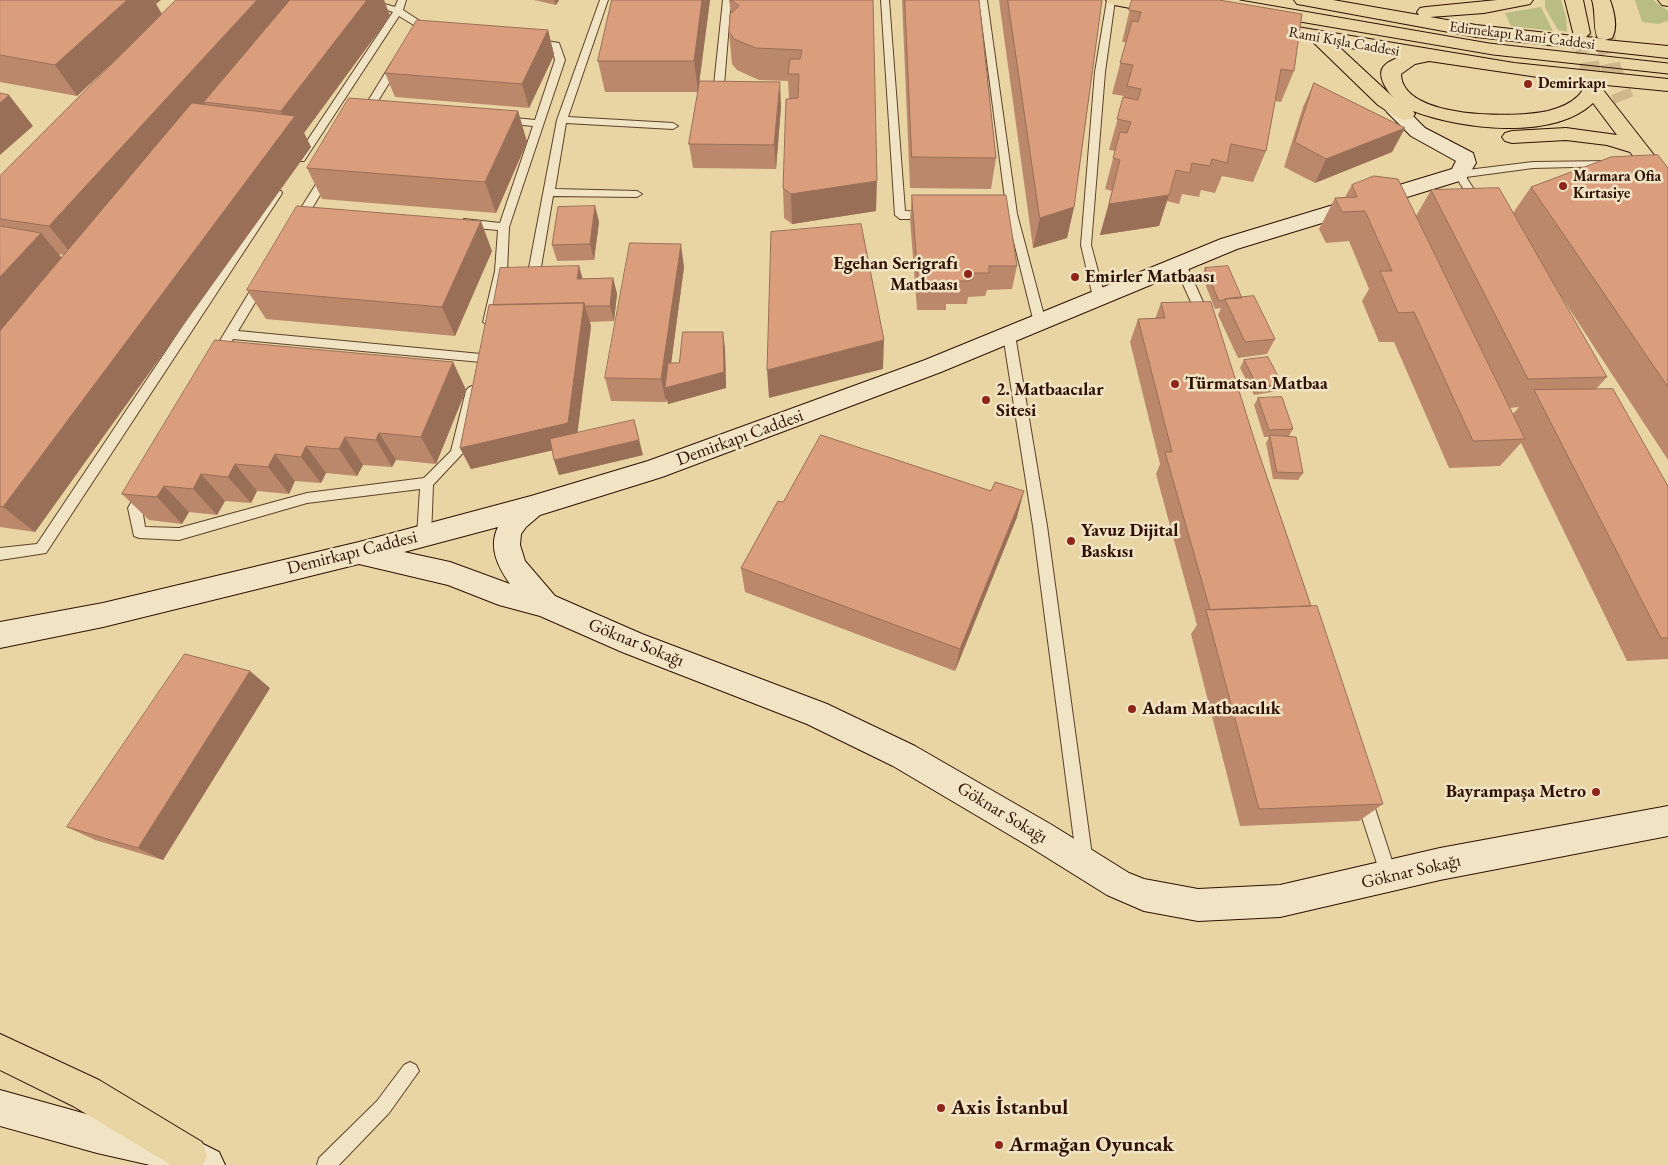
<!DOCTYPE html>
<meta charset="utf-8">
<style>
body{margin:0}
canvas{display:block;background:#e9d5a4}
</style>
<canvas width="1668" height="1165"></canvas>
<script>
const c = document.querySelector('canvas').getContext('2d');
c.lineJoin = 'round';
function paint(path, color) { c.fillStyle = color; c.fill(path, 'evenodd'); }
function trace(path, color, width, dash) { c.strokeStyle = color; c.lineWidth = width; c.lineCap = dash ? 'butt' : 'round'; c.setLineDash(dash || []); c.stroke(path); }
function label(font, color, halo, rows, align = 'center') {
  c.font = font + ' "EB Garamond",serif'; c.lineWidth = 5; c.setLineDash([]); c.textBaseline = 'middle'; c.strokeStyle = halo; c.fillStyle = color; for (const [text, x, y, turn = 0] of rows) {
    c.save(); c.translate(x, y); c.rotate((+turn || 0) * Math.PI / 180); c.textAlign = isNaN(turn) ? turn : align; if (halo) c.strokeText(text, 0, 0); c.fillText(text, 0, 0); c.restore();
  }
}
const green = new Path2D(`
 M1545 0H1561L1566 17 1567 32 1558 30 1545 8Z
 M1635 0H1653L1668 11V21L1658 24 1642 22Z
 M1541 7 1553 31 1511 26 1505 13Z`);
const primaryTunnel = new Path2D(`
 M1581 33 1589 61 1593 90
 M1605 34 1611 68 1624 100`);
const lane = new Path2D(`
 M357 0H371L395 7 398 0H406L403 10 423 23 437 25 439 27 434 30 417 27 399 16 304 161H296L295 159 393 12Z
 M600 0H608L568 117 673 123 678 126 673 129 566 123 555 189 637 191 642 194 637 197 553 196 540 273 534 277 528 273 557 120Z
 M723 0H731L724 85 719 88 714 85Z
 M881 0H889L905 211 933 212 934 215 933 218 929 219H900L895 215Z
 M979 0H987L1017 214 1046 323 1040 327 1034 323 1007 214Z
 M1107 0H1115L1105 72 1091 245 1105 297 1099 301 1093 297 1081 245 1095 72Z
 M534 39 559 43 565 60 509 227 507 271 495 322 489 326 483 322 495 271 498 230 464 227 459 223 464 219 500 223 533 126 504 123 499 120 504 117 535 120 555 60 552 47 531 44 529 42Z
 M397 59 402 62 370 114 365 117 361 116 360 114 392 62Z
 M1610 161 1615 164 1614 166 1533 168 1466 177 1484 205 1479 209 1475 207 1454 174 1459 171 1533 162Z
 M327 172 332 175 302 225H294L293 222 294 219 323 173Z
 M277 190 281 191 282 193 281 195 46 553 0 560V548L37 544 273 191Z
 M1180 260 1186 264 1211 320 1209 323 1205 324 1199 320 1174 264Z
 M262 277 268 281 238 331 481 354 487 358 481 362 233 339 220 360H212L210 357 258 278Z
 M1009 331 1015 335 1047 526 1093 863 1091 869 1085 871 1079 869 1077 863 1033 526 1003 335Z
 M472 386 476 388 478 391 463 453 433 485 431 536 429 540 424 542 419 540 417 536 420 489 307 503 179 540 139 538 134 536 128 508 140 487 145 486 150 487 151 491 142 508 145 527 179 528 307 493 424 478 451 451 466 391 468 388Z
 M1363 789 1368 791 1371 796 1397 876 1395 882 1389 884 1383 882 1381 876 1355 796 1358 791Z
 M410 1062 416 1065 419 1071 389 1113 339 1165H317L319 1158 377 1101 404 1065Z`);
const secondary = new Path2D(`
 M1394 102 1401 104 1425 128 1473 153 1476 163 1466 179 1237 249 941 372 662 477 540 515 526 527 521 534 520 545 525 561 555 596 642 634 827 704 915 746 1052 825 1129 873 1144 879 1198 889 1280 885 1440 848 1668 806V836L1440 880 1280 917 1198 921 1144 911 1107 895 1030 847 893 766 807 724 622 652 540 616 499 605 448 585 359 564 103 627 0 648V622L103 603 359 542 531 496 648 461 925 360 1221 239 1452 169 1456 161 1411 136 1387 112 1384 108 1387 104ZM498 527C488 547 498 567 510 584L450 562 404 552Z
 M0 1090 97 1117 189 1137 219 1152 225 1165H150L97 1153 0 1126Z`);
const primary = new Path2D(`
 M1106 0H1143L1173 6 1176 10 1173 14 1167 15 1109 4Z
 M1294 0H1333L1419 15 1417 12 1420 8 1426 7 1497 0H1533L1530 4 1484 13 1430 17 1476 25 1574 36 1565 0H1583L1590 33 1586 37 1605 39 1598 38C1593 30 1596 11 1592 0H1610C1614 11 1618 28 1612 38L1605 40 1668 46V58L1476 37 1303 5 1297 4Z
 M1658 0H1668V6L1662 5Z
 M1261 21 1514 63 1668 79V91L1565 81 1429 61 1415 64 1401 74C1402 120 1517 118 1548 111 1559 108 1570 104 1578 96 1582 92 1584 87 1589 85 1593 84 1596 85 1600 86L1668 173V194L1661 192 1630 152 1607 145 1566 140 1512 143 1505 141 1502 137 1505 133 1512 131 1566 128 1617 135 1593 103C1553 141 1460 129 1413 111L1415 114 1412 118 1405 120 1398 118 1378 105 1312 41 1255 31 1252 27 1255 23ZM1338 46 1400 56C1396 59 1389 61 1385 65 1375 74 1387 91 1394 98Z`);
const highway = new Path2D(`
 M0 1034 99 1080 202 1142 207 1155 203 1165H171L73 1106 0 1070Z`);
const tram = new Path2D(`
 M1240 0 1489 43 1668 63
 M1288 20 1493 55 1668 74`);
const wall = new Path2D(`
 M0 0 156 4 162 14 176 0H384L390 16 304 133 311 147 35 532 0 527V176L128 48 77 96 0 82ZM59 254 64 255 62 258Z
 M534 0H559L556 5Z
 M612 0H710L698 91 781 106 776 169 693 168 689 144 698 92H605L598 61Z
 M729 0H873L876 211 792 224 784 218 783 188 789 99 788 81 759 80 737 70 732 64 729 32 731 14Z
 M902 0H979L996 158 991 189 910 188Z
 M999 0H1102L1074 207 1067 238 1033 248Z
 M1132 0 1294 71 1281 102 1275 101 1266 151 1253 182 1222 176 1215 193 1201 190 1199 197 1182 194 1179 204 1167 201 1159 226 1100 235 1112 191 1105 189 1115 151 1109 150 1124 96 1112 94 1126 42H1122Z
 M548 30 554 55 529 108 395 97 385 73Z
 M1314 83 1405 128 1392 152 1315 183 1284 167 1303 107Z
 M518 111 527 142 496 213 322 199 307 168Z
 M1668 168V460L1557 290 1607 377 1596 389 1668 486V659L1627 661 1521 443 1500 466 1449 468 1394 342H1379L1362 301 1369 289 1349 241 1326 243 1319 229 1335 198 1345 197 1352 185 1416 216 1431 190 1513 213 1531 187ZM1519 407 1513 414 1510 408Z
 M912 195 1017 266 1012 289 987 290 985 296 968 297 967 304H946V310H917L910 219Z
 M595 206 599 222 594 260 557 261 552 245Z
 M492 251 455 336 266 319 247 290Z
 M579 266 583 279 613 278 617 294 614 321 590 322 591 326 577 433 643 455 559 475 554 460 552 450 471 469 460 448 493 305Z
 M684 267 671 363H679L725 348 726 388 668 404 667 398 666 402 611 401 605 378Z
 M1205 268 1242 298 1275 339 1267 354 1238 358 1218 315 1221 308 1215 309 1202 276Z
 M1161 303 1257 448 1311 606 1383 804 1359 821 1240 826 1191 634 1197 625 1156 474 1160 464 1130 342 1138 319H1155Z
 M1244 360 1282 384 1278 391 1254 395 1240 368Z
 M453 362 466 390 436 464 396 460 392 467 363 465 357 476 326 473 321 483 295 481 289 494 257 491 251 503 225 501 217 515 189 512 182 524 149 520 122 494Z
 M1258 398 1293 429 1289 436 1303 473 1298 480 1273 479 1266 443 1269 437H1264L1254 405Z
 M991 491 1017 517 955 671 745 592 741 568 783 502Z
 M270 688 163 860 95 840 67 827Z`);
const shadedWall = new Path2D(`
 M127 0H161L156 4 163 16 77 96 55 65Z
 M257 0H300L204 102 206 106 74 257 49 226Z
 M367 0H384L390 16 304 133 311 147 35 532 3 507 288 125 281 111Z
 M554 0H559L556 5Z
 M702 0H710L698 92 694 61Z
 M548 30 554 55 529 108 522 84Z
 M780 82 781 106 776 169 774 145Z
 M9 95 33 126 0 155V103Z
 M518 111 527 142 496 213 485 182Z
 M1405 128 1392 152 1315 183 1326 159Z
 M877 181 876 211 792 224 791 194Z
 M1169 195 1159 226 1100 235 1109 204Z
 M595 206 599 222 594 260 590 244Z
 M1074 207 1067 238 1033 248 1040 218Z
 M481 221 492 251 455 336 442 307Z
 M41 233 66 263 0 337V277Z
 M681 244 684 267 668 387 723 332 725 348 726 388 668 404 667 398 666 402 661 379Z
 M579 266 583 282 577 279Z
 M613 278 617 294 614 321 610 306Z
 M584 303 591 326 576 445 471 469 460 448Z
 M884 340 883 369 769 398 767 370Z
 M453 362 466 390 436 464 421 437Z
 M634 420 643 455 559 475 554 460Z
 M379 433 396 460 392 467 376 440Z
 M345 437 363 465 357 476 339 449Z
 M306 446 326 473 321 483 301 457Z
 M275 454 295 481 289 494 268 467Z
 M235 464 257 491 251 503 228 477Z
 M201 474 225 501 217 515 193 489Z
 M164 486 189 512 182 524 157 497Z
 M1024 491 1017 517 955 671 960 649Z
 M250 671 270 688 163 860 138 848Z`);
const building = new Path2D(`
 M0 0H127L55 65 0 55Z
 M176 0H257L49 226 0 219V176Z
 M290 0H367L281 111 204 102Z
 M612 0H702L694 61H598Z
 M731 0H873L877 181 791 194 783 188 786 99 798 98 799 74H788L790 59H800L802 50 756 48 734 39 729 32 730 14 739 6Z
 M905 0H979L996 158 912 157Z
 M1008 0H1102L1074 207 1040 218Z
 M1132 0H1219L1302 14 1294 71 1281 69 1266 151 1231 144 1227 163 1212 159 1210 166 1192 163 1190 173 1176 170 1169 195 1109 204 1120 160 1113 158 1120 132 1127 133 1131 122 1117 119 1123 97 1138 100 1141 89 1127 86 1133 65 1120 63 1132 21 1138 22 1141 12 1129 10Z
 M417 20 548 30 522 84 385 73Z
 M700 81 780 82 774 145 689 144Z
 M1314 83 1405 128 1326 159 1295 142Z
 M0 93 9 95 0 103Z
 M349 98 518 111 485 182 307 168Z
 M192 103 295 116 3 507 0 506V331Z
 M1658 155 1668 168V387L1531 187 1611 157Z
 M1374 176 1398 179 1525 439 1473 441 1414 312 1398 313 1380 271H1392L1365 211 1342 212 1335 198 1357 197 1352 185Z
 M1499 188 1607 377 1528 379 1431 190Z
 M912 195H1006L1017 266H989V273H969L970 281H948V287H919Z
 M297 206 481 221 442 307 247 290Z
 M595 206 590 244 552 245 558 207Z
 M861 224 884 340 767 370 771 232Z
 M0 226 41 233 0 277Z
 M630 243 681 244 661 379 605 378Z
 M579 266 577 279 613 278 610 306H585L584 303 493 305 500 268Z
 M1228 266 1242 298 1225 299 1224 300 1219 301 1205 268Z
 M1254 296 1275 339 1245 342 1225 299Z
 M1211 302 1257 448 1311 606 1210 610 1165 452H1172L1138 319 1165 318 1161 303Z
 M584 303 568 423 460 448 489 305Z
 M683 332H723L724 372 665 388 668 363H679Z
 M215 340 453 362 421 437 379 433 376 440 345 437 339 449 306 446 301 457 275 454 268 467 235 464 228 477 201 474 193 489 164 486 157 497 122 494Z
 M1268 357 1282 384 1258 387 1244 360Z
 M1613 389 1668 486V638H1661L1534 390Z
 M1282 397 1293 429 1269 430 1258 398Z
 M634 420 639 440 554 460 550 439Z
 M821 435 991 491 995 482 1024 491 960 649 741 568 778 501 783 502Z
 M1270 435 1296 437 1303 473 1277 472Z
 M1317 606 1383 804 1259 809 1206 610Z
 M185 654 250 671 138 848 67 827Z`);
const markers = [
 [1528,84,5,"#8f2418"],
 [1563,186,5,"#8f2418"],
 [968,274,5,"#8f2418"],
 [1075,277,5,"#8f2418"],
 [1175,384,5,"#8f2418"],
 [986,400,5,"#8f2418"],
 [1071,541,5,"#8f2418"],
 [1132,709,5,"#8f2418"],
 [1596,792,5,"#8f2418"],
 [941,1108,5,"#8f2418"],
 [999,1145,5,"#8f2418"]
];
const farStreetnames = [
 ["Edirnekapı Rami Caddesi",1522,36,7],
 ["Rami Kışla Caddesi",1344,42,10]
];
const farPoinames = [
 ["Demirkapı",1538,84],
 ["Marmara Ofia",1573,177],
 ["Kırtasiye",1573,194]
];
const poiNames = [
 ["Egehan Serigrafı",958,264,"right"],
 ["Matbaası",958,285,"right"],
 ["Emirler Matbaası",1085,277],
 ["Türmatsan Matbaa",1185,384],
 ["2. Matbaacılar",996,390],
 ["Sitesi",996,411],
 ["Yavuz Dijital",1081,531],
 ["Baskısı",1081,552],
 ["Adam Matbaacılık",1142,709],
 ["Bayrampaşa Metro",1586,792,"right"]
];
const streetNames = [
 ["Demirkapı Caddesi",740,438,-20],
 ["Demirkapı Caddesi",352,553,-14],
 ["Göknar Sokağı",636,643,22],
 ["Göknar Sokağı",1002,813,31],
 ["Göknar Sokağı",1411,872,-13]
];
const nearPoinames = [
 ["Axis İstanbul",951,1108],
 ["Armağan Oyuncak",1009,1145]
];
paint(green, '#b9bd84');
trace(primaryTunnel, '#cdb78b', 20, [20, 10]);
trace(lane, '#5e4029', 2);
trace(secondary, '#2f0f00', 2);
trace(primary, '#2f0f00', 2);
trace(highway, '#2f0f00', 2);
paint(lane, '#f1e4c4');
paint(secondary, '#f1e4c4');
paint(primary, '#e9d5a4');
paint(highway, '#e9d5a4');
trace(tram, '#2f0f00', 1);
paint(wall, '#bb886c');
paint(shadedWall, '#996f58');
paint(building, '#da9e7d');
trace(building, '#996f58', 1);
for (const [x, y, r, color] of markers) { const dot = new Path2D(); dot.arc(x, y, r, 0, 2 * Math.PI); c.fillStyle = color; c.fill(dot); trace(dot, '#f1e4c4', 2); }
label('15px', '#2f0f00', '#f1e4c4', farStreetnames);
label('bold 15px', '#2f0f00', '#f1e4c4', farPoinames, 'left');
label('bold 18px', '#2f0f00', '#f1e4c4', poiNames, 'left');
label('18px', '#2f0f00', '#f1e4c4', streetNames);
label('bold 21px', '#2f0f00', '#f1e4c4', nearPoinames, 'left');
</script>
